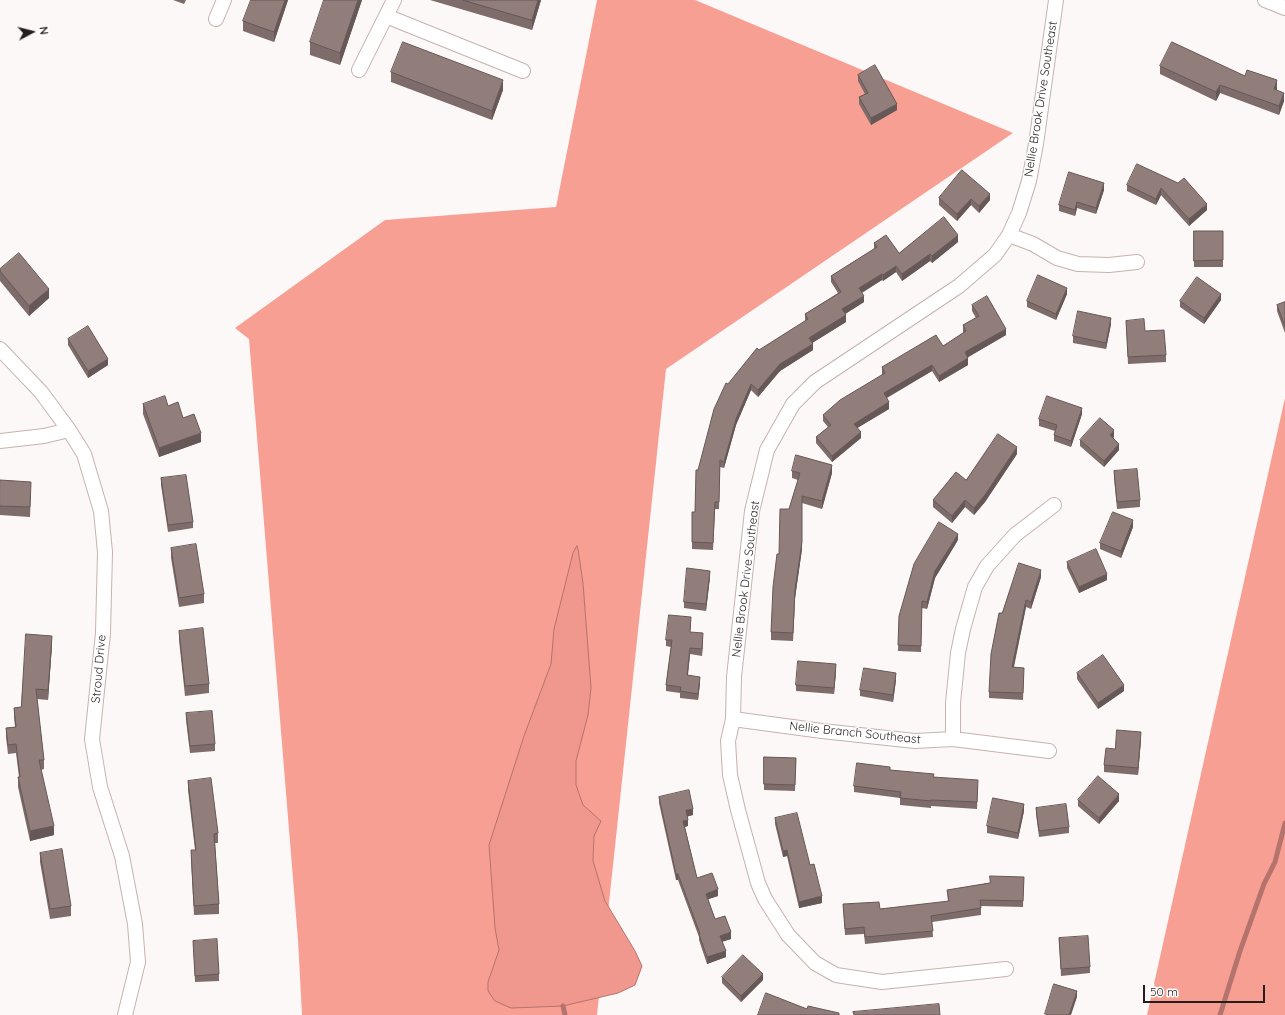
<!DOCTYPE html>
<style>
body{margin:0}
#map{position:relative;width:1285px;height:1015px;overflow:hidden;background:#fdf8f8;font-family:Quicksand,sans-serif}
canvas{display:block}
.north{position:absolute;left:12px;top:12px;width:40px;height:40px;-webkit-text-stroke:3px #fff;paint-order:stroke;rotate:83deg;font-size:11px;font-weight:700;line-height:16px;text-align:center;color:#251e1d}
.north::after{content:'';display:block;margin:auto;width:14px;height:18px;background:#251e1d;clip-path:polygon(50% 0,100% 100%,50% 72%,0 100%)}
.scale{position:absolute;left:1143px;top:985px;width:122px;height:18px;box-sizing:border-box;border:2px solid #251e1d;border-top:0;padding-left:5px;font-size:12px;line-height:14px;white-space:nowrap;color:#251e1d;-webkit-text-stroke:3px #fff;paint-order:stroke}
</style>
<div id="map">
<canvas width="1285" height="1015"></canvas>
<div class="north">N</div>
<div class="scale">50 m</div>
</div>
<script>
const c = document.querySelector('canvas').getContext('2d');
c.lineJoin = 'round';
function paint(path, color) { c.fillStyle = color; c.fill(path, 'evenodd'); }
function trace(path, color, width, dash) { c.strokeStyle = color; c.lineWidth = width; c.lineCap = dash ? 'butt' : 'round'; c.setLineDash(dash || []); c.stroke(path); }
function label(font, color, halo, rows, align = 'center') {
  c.font = font + ' Quicksand,sans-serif'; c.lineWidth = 3; c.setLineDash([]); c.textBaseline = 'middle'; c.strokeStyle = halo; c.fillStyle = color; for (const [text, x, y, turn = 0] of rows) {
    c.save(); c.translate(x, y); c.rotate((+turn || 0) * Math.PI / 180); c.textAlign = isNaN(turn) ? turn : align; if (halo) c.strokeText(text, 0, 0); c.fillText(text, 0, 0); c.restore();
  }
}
const forest = new Path2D(`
 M597 0H695L1013 133 666 369 597 1015H302L298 940 249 339 235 328 385 220 556 207Z
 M1285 398V1015H1147Z`);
const water = new Path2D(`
 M577 546 578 549 583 583 591 688 588 715 576 761V785L583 805 601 821 594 836 593 861 605 901 635 951 642 966 635 985 618 993 563 1006 511 1008 495 1001 488 991V982L499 950 495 928 489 845 524 736 551 664 554 629 573 553Z`);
const stream = new Path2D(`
 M563 1006 565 1015
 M1220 1015 1240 951 1264 884 1275 862 1285 823`);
const minor = new Path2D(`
 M1265 0 1285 8
 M386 16 523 71
 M216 19 224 0
 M359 70 394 0
 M1009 235 1033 244 1057 258 1078 264 1109 265 1137 262
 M0 349 41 392 69 430 84 454 101 511 105 552 103 633 92 739 100 787 122 856 135 924 138 962 125 1015
 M0 441 44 436 69 430
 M733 719 822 731 915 741 953 739 1049 751
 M953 739V703L958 653 963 629 975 587 987 566 1015 535 1054 505
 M1006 969 882 982 836 975 815 963 788 935 765 899 758 883 738 810 730 775 728 741 733 719 734 677 752 511 767 450 793 404 815 382 959 286 995 255 1009 235 1019 213 1029 181 1036 144 1056 0`);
const wall = new Path2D(`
 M173 0H186L184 4Z
 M288 0 274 42 243 31V21Z
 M362 0 340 65 310 55V42Z
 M430 0H541L532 30Z
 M1160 66 1245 76 1277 89V90L1284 101 1279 115 1220 93 1216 101 1160 74Z
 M391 72 503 90 492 120 391 82Z
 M858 75 897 110 871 125 859 104V97L865 94 858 81Z
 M962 170 990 200 979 213 971 205 957 221 939 205V198Z
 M1178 183 1207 210 1189 226 1161 195 1156 205 1127 191V185Z
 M1104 190 1096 214 1077 208 1075 216 1059 211V205Z
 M1194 231H1223V267H1194Z
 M958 242 932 263 930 261 902 281 896 272 883 281 882 280 862 293 864 302 845 314 846 322 812 343 813 350 780 371 758 397 751 390 736 425 724 468 720 467 719 509H715L713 550 692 549V512H695L698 470 728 384 759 350 806 321 805 320V314L838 293 831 282V276L874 249V243L899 253Z
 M0 269 49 298 29 316 0 281Z
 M1067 294 1056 320 1027 307V301Z
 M1221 300 1204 324 1180 307V301Z
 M1285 302V333L1277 311V305Z
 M972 305 1006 335 968 357V365L939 382 932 371 887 398 889 409 857 428 861 438 832 462 816 443V437L828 427 823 421V415L882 375V367L943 346 964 333 963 332V325L976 318 972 311Z
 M1126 321 1145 331 1166 355V362L1128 364Z
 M1111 324 1106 349 1073 343V336Z
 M68 339 108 365 88 378 68 345Z
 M143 404 183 418 201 442 159 457 143 414Z
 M1082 414 1071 447 1054 441V435L1055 431 1039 426V419Z
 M1114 437 1113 438 1119 450 1104 467 1080 446V440Z
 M1017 454 985 502 974 515 965 507 952 523 933 507V500L966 480Z
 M792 471 832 473 822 509 802 503V549L795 598 793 641 771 640V632L779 554 789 509 798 480 792 478Z
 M1114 471 1140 500V507L1117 509 1114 478Z
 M161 478 193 522V528L168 532 161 485Z
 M0 480 31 491 30 517 0 515Z
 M1133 527 1121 558 1100 549V543Z
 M958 540 935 578 927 609 922 608 921 652 898 651 899 616Z
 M171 548 204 594V603L179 607 171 558Z
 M1067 562 1107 580 1079 593 1067 568Z
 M710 577 706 611 684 608V602Z
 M1041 577 1031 609 1026 607 1014 667 1024 674 1023 700 989 698V692L1002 613Z
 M691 624 690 632 703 639 702 656 690 654 688 675 700 683 698 700 680 698V693L666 691V685L671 647 666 646V640Z
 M179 631 209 684V693L185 696 179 640Z
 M52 645 48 700 37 699 44 760V769L41 770 54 835 30 841 18 787V777H19L16 753 8 754 6 737V728L15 727 14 717V708L21 707Z
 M836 671 834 694 796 691V685Z
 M1077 673 1124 691 1098 709 1077 679Z
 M896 680 893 702 860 696V690Z
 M186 713 215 744V751L190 753 186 720Z
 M1141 739 1138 775 1104 772V765L1115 749Z
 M764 757 796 758 795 791 764 790Z
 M890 770 934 777 978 786 977 809 931 806V808L900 805V798L854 792V786Z
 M188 781 218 833V843H215L219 904V914L194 915 191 860V850H195L188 790Z
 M659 797 693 815 687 816 688 826 685 827 697 878 718 896 708 899 715 919 731 939 722 942 726 957 707 964 699 940V937L678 880H676L659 803Z
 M1078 800 1119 801 1099 824 1078 806Z
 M1036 808 1069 827V833L1039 837 1036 814Z
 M1024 811 1018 839 987 833V826Z
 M775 818 810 865 822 903 799 908 787 856 783 857 775 824Z
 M40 853 71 906V916L50 919 40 862Z
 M1024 877 1023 907 981 906V915L932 922 933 937 865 944 864 934 845 935 843 904 880 909 948 902 947 890Z
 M1059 938 1090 967V973L1061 976Z
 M193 941 219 974V981L195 982Z
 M722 977 763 980 741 1002 722 983Z`);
const shadedWall = new Path2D(`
 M285 0H288L274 42V32Z
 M358 0H362L340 65V53Z
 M538 0H541L532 30V20Z
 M503 80V90L492 120V111Z
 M1277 80V89L1274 98V89Z
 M1220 85V93L1216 101V92Z
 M1284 93V101L1279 115V106Z
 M897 104V110L871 125V118Z
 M1104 183V190L1096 214V208Z
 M1161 188V195L1156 205V199Z
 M990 194V200L979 213V206Z
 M971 199V205L957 221V214Z
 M1077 202V208L1075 216V210Z
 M1207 204V210L1189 226V219Z
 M958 235V242L932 263V256Z
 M930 254V261L902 281V274Z
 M896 266V272L883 281V275Z
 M882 274V280L859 294V288Z
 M1067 288V294L1056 320V314Z
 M49 289V298L29 316V306Z
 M1221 294V300L1204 324V318Z
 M864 296V302L842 316V309Z
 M846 315V322L809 345V338Z
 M1111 318V324L1106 349V343Z
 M1006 329V335L965 359V352Z
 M813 344V350L780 371 758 397V390L780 364Z
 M968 358V365L939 382V376Z
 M108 359V365L88 378V371Z
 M932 365V371L884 399V393Z
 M751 384V390L736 425 724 468V462L736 419Z
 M889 402V409L854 430V424Z
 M1082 408V414L1071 447V441Z
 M1114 430V437L1110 441V435Z
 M861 432V438L832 462V456Z
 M201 433V442L159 457V448Z
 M1119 444V450L1104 467V461Z
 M1017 447V454L985 502 974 515V508Z
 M832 465V473L822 509V501Z
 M802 496V549L795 598 793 641 795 590Z
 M965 500V507L952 523V516Z
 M1133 520V527L1121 558V551Z
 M958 534V540L935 578 927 609V602L935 571Z
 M1041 570V577L1031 609V602Z
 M710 571V577L706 611V604Z
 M1107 574V580L1079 593V587Z
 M1026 600V607L1012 674V667Z
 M703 633V639L702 656V649Z
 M52 636V645L48 700V690Z
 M690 648V654L687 682V675Z
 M836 664V671L834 694V688Z
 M896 673V680L893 702V695Z
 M700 677V683L698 700V694Z
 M1124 685V691L1098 709V703Z
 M1141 732V739L1138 775V768Z
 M1119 794V801L1099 824V818Z
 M1024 804V811L1018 839V833Z
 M693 809V815L686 817V810Z
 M688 820V826L683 827V821Z
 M54 826V835L30 841V831Z
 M787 850V856L783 857V851Z
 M676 874H678V880H676Z
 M718 889V896L706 900V894Z
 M822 896V903L799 908V902Z
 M731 932V939L720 942V936Z
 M726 951V957L707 964V957Z
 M763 974V980L741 1002V996Z
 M1077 991V997L1071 1015H1069Z`);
const building = new Path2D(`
 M251 0H285L274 32 243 21Z
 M324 0H358L340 53 310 42Z
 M463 0H538L532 20Z
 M403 42 503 80 492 111 391 72Z
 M1172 42 1245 76 1247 70 1277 80 1274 89 1284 93 1279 106 1220 85 1216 92 1160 66Z
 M875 65 897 104 871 118 859 97 868 93 858 75Z
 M1137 164 1178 183 1184 178 1207 204 1189 219 1161 188 1156 199 1127 185Z
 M962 170 990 194 979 206 971 199 957 214 939 198Z
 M1069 172 1104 183 1096 208 1077 202 1075 210 1059 205Z
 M944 217 958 235 932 256 930 254 902 274 896 266 883 275 882 274 859 288 864 296 842 309 846 315 809 338 813 344 780 364 758 390 751 384 736 419 724 462 720 460 719 502H715L713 543 692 542V512H695L696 470H698L714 409 726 383 728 384 757 348 759 350 808 319 805 314 841 292 831 276 877 247 874 243 886 235 899 253Z
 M1194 231H1223V260L1194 261Z
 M19 253 49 289 29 306 0 271V269Z
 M1038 275 1067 288 1056 314 1027 301Z
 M1197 277 1221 294 1204 318 1180 301Z
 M987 296 1006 329 965 352 968 358 939 376 932 365 884 393 889 402 854 424 861 432 832 456 816 437 831 425 823 415 840 400 885 373 882 367 936 335 943 346 966 331 963 325 979 316 972 305Z
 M1285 302V326L1277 305Z
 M1078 311 1111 318 1106 343 1073 336Z
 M1144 319 1145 331 1164 330 1166 355 1128 357 1126 321Z
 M88 326 108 359 88 371 68 339Z
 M165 396 168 406 178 402 183 418 194 414 201 433 159 448 143 404Z
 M1047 396 1082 408 1071 441 1054 435 1057 425 1039 419Z
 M1100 418 1114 430 1110 435 1119 444 1104 461 1080 440Z
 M998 434 1017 447 985 495 974 508 965 500 952 516 933 500 956 472 966 480Z
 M796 455 832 465 822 501 802 496V542L795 590 793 633 771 632 773 587 777 554H779L780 509H789L800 473 792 471Z
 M1137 469 1140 500 1117 502 1114 471Z
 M186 475 193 522 168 525 161 478Z
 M0 480 31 482 30 507 0 506Z
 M1113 512 1133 520 1121 551 1100 543Z
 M939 522 958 534 935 571 927 602 922 601 921 646 898 645 899 616 914 564Z
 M196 544 204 594 179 598 171 548Z
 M1096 549 1107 574 1079 587 1067 562Z
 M1019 563 1041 570 1031 602 1026 600 1012 667 1024 668 1023 693 989 692 991 654 999 613H1002Z
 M687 568 710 571 706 604 684 602Z
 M669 615 691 617 690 632 703 633 702 649 690 648 687 675 700 677 698 694 680 691 681 687 666 685 672 640H666Z
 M203 628 209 684 185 686 179 631Z
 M26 634 52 636 48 690 36 689 44 760H39L54 826 30 831 18 777H20L16 744 8 745 6 728 16 727 14 708 21 707Z
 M1103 655 1124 685 1098 703 1077 673Z
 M798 661 836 664 834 688 796 685Z
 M864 668 896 673 893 695 860 690Z
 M212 711 215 744 190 746 186 713Z
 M1117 730 1141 732 1138 768 1104 765 1106 748 1115 749Z
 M764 757 796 758 795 785 764 784Z
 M857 763 890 767V770L934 774 933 777 978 780 977 802 931 800V801L900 798 901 792 854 786Z
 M1098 776 1119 794 1099 818 1078 800Z
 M211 778 218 833 214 834 219 904 194 906 191 850H196L188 781Z
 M689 790 693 809 686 810 688 820 683 821 697 878 712 873 718 889 706 894 715 919 725 916 731 932 720 936 726 951 707 957 699 934H700L678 874H676L659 797Z
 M993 798 1024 804 1018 833 987 826Z
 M1066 804 1069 827 1039 831 1036 808Z
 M797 813 810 865 814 864 822 896 799 902 787 850 783 851 775 818Z
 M62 849 71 906 50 909 40 853Z
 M990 876 1024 877 1023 901 980 900 981 908 931 916 933 931 865 937 864 927 845 929 843 904 879 902 880 909 949 901 947 890 990 883Z
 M1088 936 1090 967 1061 969 1059 938Z
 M217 939 219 974 195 976 193 941Z
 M743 955 763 974 741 996 722 977Z
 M1054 984 1077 991 1069 1015H1049L1045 1014Z
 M766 993 807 1009 808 1006 839 1013V1015H758Z
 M939 1004 940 1015H854L853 1012Z`);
const streetNames = [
 ["Nellie Brook Drive Southeast",1041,99,-81],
 ["Nellie Brook Drive Southeast",746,579,-83],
 ["Stroud Drive",99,669,-85],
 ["Nellie Branch Southeast",855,733,6]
];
paint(forest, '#f89f94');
paint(water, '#f1988e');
trace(water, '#b4736c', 1);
trace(stream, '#b4736c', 5);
trace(minor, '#c6b2af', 16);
trace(minor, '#fff', 14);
paint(wall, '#7d6c6a');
paint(shadedWall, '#665856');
paint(building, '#917e7b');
trace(building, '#665856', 1);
label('12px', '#251e1d', '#fff', streetNames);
</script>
